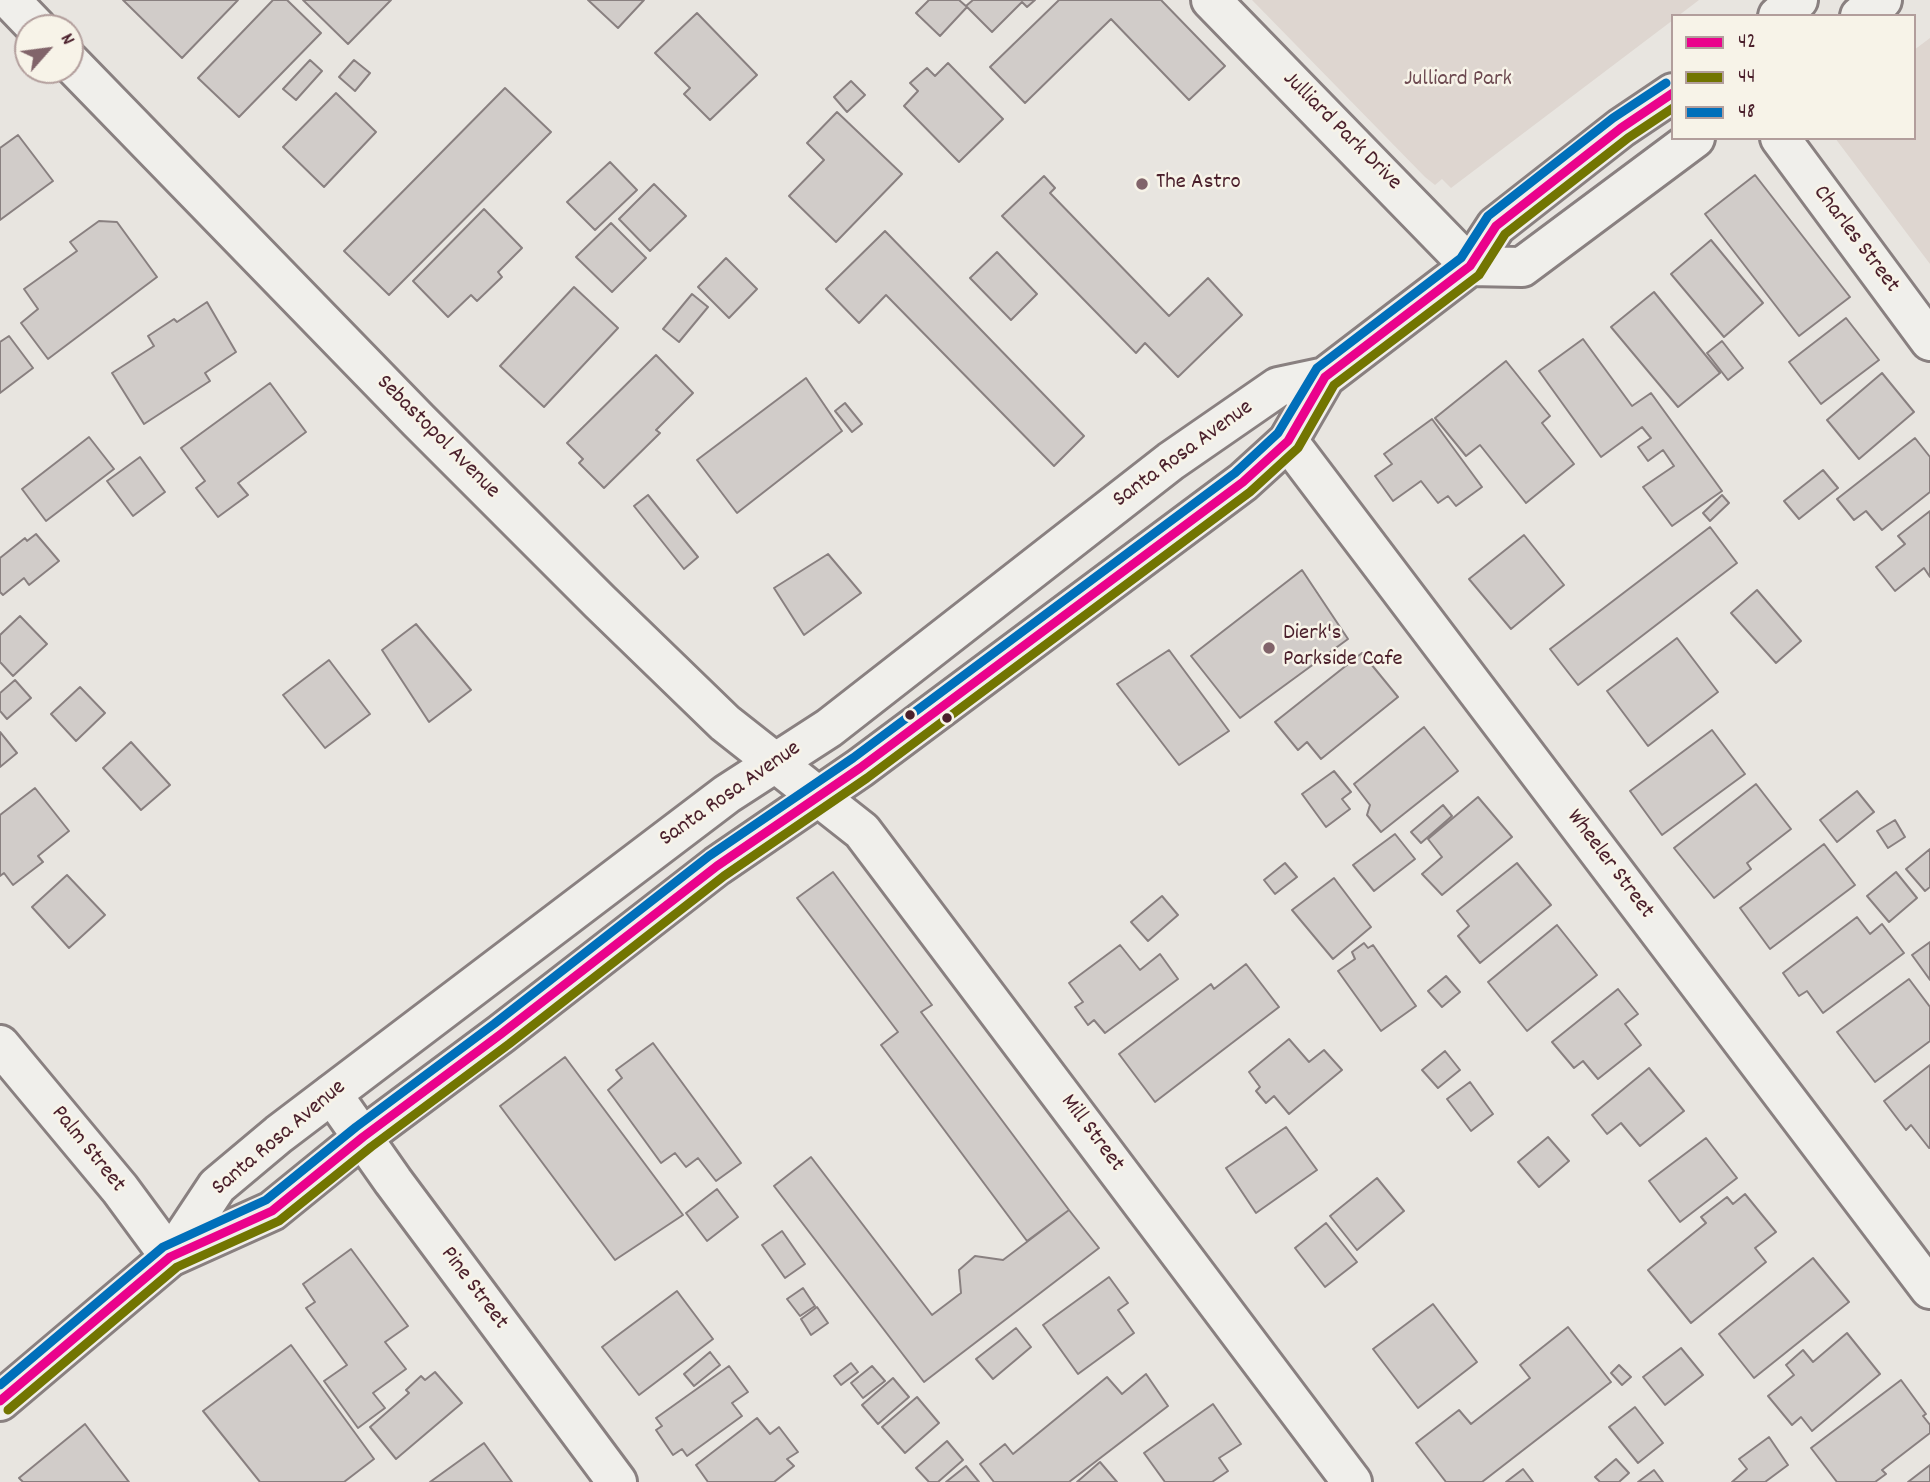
<!DOCTYPE html>
<style>
body{margin:0}
#map{position:relative;width:1930px;height:1482px;overflow:hidden;background:#e8e5e0;font-family:Dekko,sans-serif}
canvas{display:block}
.legend{position:absolute;left:1671px;top:14px;width:245px;height:126px;box-sizing:border-box;background:#f7f3e8;border:2px solid #b29e9c;margin:0;padding:9px 12px;list-style:none;font-size:21px;color:#4a1f2b}
.legend li{display:flex;align-items:center;gap:14px;height:35px}
.legend b{width:35px;border:2px solid #b29e9c}
.north{position:absolute;left:14px;top:14px;width:70px;height:70px;box-sizing:border-box;background:#f7f3e8;border:2px solid #b29e9c;border-radius:50%;rotate:62deg;font-size:19px;font-weight:700;line-height:28px;text-align:center;color:#4a1f2b}
.north::after{content:'';display:block;margin:auto;width:24px;height:32px;background:#81646a;clip-path:polygon(50% 0,100% 100%,50% 72%,0 100%)}
</style>
<div id="map">
<canvas width="1930" height="1482"></canvas>
<ul class="legend">
<li><b style="height:9px;background:#ea028c"></b>42</li>
<li><b style="height:9px;background:#727501"></b>44</li>
<li><b style="height:9px;background:#006fba"></b>48</li>
</ul>
<div class="north">N</div>
</div>
<script>
const c = document.querySelector('canvas').getContext('2d');
c.lineJoin = 'round';
function paint(path, color) { c.fillStyle = color; c.fill(path, 'evenodd'); }
function trace(path, color, width, dash) { c.strokeStyle = color; c.lineWidth = width; c.lineCap = dash ? 'butt' : 'round'; c.setLineDash(dash || []); c.stroke(path); }
function label(font, color, halo, rows, align = 'center') {
  c.font = font + ' Dekko,sans-serif'; c.lineWidth = 5; c.setLineDash([]); c.textBaseline = 'middle'; c.strokeStyle = halo; c.fillStyle = color; for (const [text, x, y, turn = 0] of rows) {
    c.save(); c.translate(x, y); c.rotate((+turn || 0) * Math.PI / 180); c.textAlign = isNaN(turn) ? turn : align; if (halo) c.strokeText(text, 0, 0); c.fillText(text, 0, 0); c.restore();
  }
}
const green = new Path2D(`
 M1252 0H1699L1678 16H1673V20L1451 188 1442 179 1435 185 1425 177Z
 M1930 38V264L1835 138H1914V50Z`);
const building = new Path2D(`
 M123 0H238L182 58Z
 M273 0H287L321 33 239 117 198 78Z
 M303 0H391L348 44Z
 M588 0H644L618 28Z
 M929 0H959L967 7 940 36 916 13Z
 M973 0H1035L1027 7 1022 2 992 32 966 6Z
 M1059 0H1161L1225 66 1189 100 1111 19 1025 103 990 67Z
 M697 13 757 75 710 120 684 94 690 88 655 53Z
 M310 60 322 71 296 100 283 89Z
 M354 60 370 73 355 91 339 77Z
 M948 63 1003 119 959 162 904 106 918 91 910 83 927 68 935 76Z
 M851 81 865 95 847 112 834 97Z
 M505 88 551 132 389 295 344 251Z
 M336 93 376 132 324 187 283 147Z
 M837 112 902 174 836 242 789 196 824 160 807 143Z
 M18 135 53 181 0 220V148Z
 M610 162 637 190 595 230 567 202Z
 M1755 175 1850 297 1799 336 1705 214Z
 M1044 176 1055 188 1050 193 1169 316 1208 278 1242 315 1178 377 1145 343 1136 353 1002 216Z
 M654 184 686 216 650 251 619 219Z
 M484 209 522 248 498 272 502 277 477 301 471 295 448 317 413 281Z
 M99 221 117 222 157 277 48 359 21 323 38 309 24 289 77 251 70 242Z
 M611 223 646 258 612 292 576 257Z
 M885 231 1084 436 1054 466 886 295 859 323 826 289Z
 M1711 240 1763 303 1724 337 1671 274Z
 M997 252 1037 294 1011 320 970 278Z
 M726 258 757 289 729 318 698 287Z
 M574 287 618 328 544 407 500 366Z
 M1654 292 1720 373 1678 407 1611 327Z
 M692 294 708 307 679 342 663 329Z
 M207 302 236 352 205 373 210 381 144 424 112 373 154 346 148 336 174 319 177 322Z
 M1846 318 1879 360 1821 404 1789 362Z
 M9 336 33 368 0 393V342Z
 M1583 339 1632 406 1651 393 1722 491 1672 526 1643 487 1674 466 1663 450 1648 461 1638 447 1651 438 1642 427 1601 457 1539 371Z
 M1722 341 1743 368 1728 380 1707 353Z
 M656 355 693 393 656 430 660 433 604 488 579 463 583 459 567 443Z
 M1506 361 1550 416 1542 423 1574 464 1526 503 1480 445 1466 456 1435 418Z
 M1882 373 1914 412 1859 459 1827 420Z
 M806 378 842 431 737 513 697 460Z
 M270 383 306 432 238 483 248 495 218 517 196 488 205 481 181 448Z
 M845 403 862 424 852 432 835 411Z
 M1432 419 1482 487 1456 506 1448 496 1438 503 1421 481 1393 501 1375 476 1392 464 1384 454Z
 M89 437 114 469 46 521 22 489Z
 M1915 438 1930 457V492L1882 530 1866 511 1854 520 1837 499Z
 M140 457 165 492 133 516 107 481Z
 M1823 470 1838 488 1799 519 1784 501Z
 M648 495 698 557 684 569 634 506Z
 M1722 495 1729 503 1710 521 1703 513Z
 M1930 511V577L1924 568 1895 591 1876 567 1905 544 1898 536Z
 M1710 527 1737 563 1578 685 1550 649Z
 M36 534 59 561 29 585 24 578 3 595 0 592V558L25 538 27 541Z
 M1524 535 1564 585 1511 629 1469 579Z
 M828 554 861 593 804 635 774 588Z
 M1302 570 1348 639 1240 718 1191 656Z
 M1757 590 1801 641 1776 663 1731 613Z
 M20 616 47 644 13 676 0 662V635Z
 M416 624 471 690 429 722 382 650Z
 M1677 638 1718 692 1648 746 1607 691Z
 M1169 650 1229 731 1179 765 1117 684Z
 M1362 653 1398 697 1321 759 1307 742 1298 750 1275 722Z
 M329 660 370 714 325 748 283 695Z
 M15 680 31 698 7 719 0 711V693Z
 M80 687 105 713 76 741 51 714Z
 M1424 727 1458 771 1381 832 1367 815 1370 805 1354 784Z
 M1712 730 1745 774 1662 835 1630 791Z
 M0 732 17 753 0 767Z
 M131 742 170 785 141 810 103 768Z
 M1334 771 1351 792 1342 799 1350 809 1326 827 1302 794Z
 M1756 784 1791 829 1747 863 1751 869 1714 898 1674 848Z
 M35 788 69 831 38 856 43 862 13 885 4 873 0 876V815Z
 M1857 791 1874 812 1837 842 1820 820Z
 M1478 797 1512 837 1442 895 1422 874 1442 857 1428 839Z
 M1443 805 1452 816 1421 843 1411 832Z
 M1895 820 1905 837 1888 848 1877 831Z
 M1395 834 1415 859 1374 891 1353 865Z
 M1824 844 1855 885 1770 949 1740 908Z
 M1930 849V887L1925 891 1906 869Z
 M1285 863 1297 877 1275 894 1264 880Z
 M1517 863 1551 905 1480 963 1458 936 1469 926 1457 911Z
 M833 872 932 1005 921 1012 1069 1210 1027 1241 881 1045 898 1032 797 898Z
 M1896 872 1917 898 1889 922 1867 896Z
 M67 875 105 915 69 948 32 907Z
 M1334 878 1371 927 1333 959 1292 910Z
 M1162 896 1178 915 1148 941 1131 922Z
 M1857 917 1870 934 1882 924 1904 953 1823 1013 1807 991 1799 996 1783 973Z
 M1557 925 1597 975 1527 1031 1488 982Z
 M1930 942V980L1912 955Z
 M1364 943 1368 948 1373 945 1416 1006 1381 1031 1338 971 1355 959 1352 952Z
 M1120 945 1140 970 1160 954 1178 979 1105 1033 1094 1020 1088 1025 1075 1007 1083 1002 1069 983Z
 M1246 964 1279 1007 1155 1102 1119 1054 1211 984 1214 989Z
 M1446 976 1460 992 1442 1007 1428 991Z
 M1909 979 1930 1007V1041L1875 1082 1837 1032Z
 M1618 989 1638 1014 1625 1024 1641 1045 1598 1079 1583 1061 1574 1068 1552 1042Z
 M1289 1039 1309 1062 1324 1050 1342 1070 1289 1114 1274 1096 1266 1103 1256 1091 1260 1087 1249 1072Z
 M653 1043 741 1163 716 1181 698 1158 686 1167 675 1153 661 1163 608 1090 622 1078 616 1070Z
 M1445 1051 1460 1070 1438 1088 1422 1070Z
 M565 1057 683 1215 615 1260 500 1106Z
 M1930 1065V1148H1929L1911 1125 1906 1130 1884 1101Z
 M1649 1068 1684 1111 1640 1146 1621 1123 1607 1134 1592 1115Z
 M1470 1082 1493 1114 1471 1131 1447 1099Z
 M1286 1127 1317 1170 1256 1213 1226 1168Z
 M1548 1137 1569 1161 1539 1187 1518 1162Z
 M1706 1138 1737 1178 1680 1222 1649 1181Z
 M811 1157 932 1315 961 1293 959 1270 975 1256 1003 1260 1069 1210 1099 1248 924 1382 774 1186Z
 M1377 1178 1404 1211 1357 1250 1330 1216Z
 M717 1189 738 1217 707 1241 686 1213Z
 M1745 1194 1776 1232 1755 1248 1766 1262 1691 1323 1648 1270 1706 1223 1701 1217 1727 1197 1733 1204Z
 M1326 1223 1357 1262 1325 1287 1295 1248Z
 M782 1231 805 1264 785 1278 762 1245Z
 M351 1249 408 1326 385 1342 406 1369 373 1393 385 1408 358 1428 324 1381 347 1365 306 1308 315 1302 303 1284Z
 M1813 1258 1849 1302 1754 1378 1719 1334Z
 M1109 1277 1128 1303 1118 1310 1134 1333 1078 1374 1043 1325Z
 M803 1288 815 1306 800 1316 787 1299Z
 M677 1291 713 1339 639 1395 602 1347Z
 M1433 1304 1477 1362 1418 1408 1373 1349Z
 M817 1307 828 1323 811 1335 801 1319Z
 M1568 1327 1611 1382 1482 1482H1446L1416 1443 1459 1410 1471 1424 1530 1378 1520 1365Z
 M1016 1328 1031 1347 993 1379 976 1359Z
 M1847 1333 1880 1374 1812 1431 1801 1417 1792 1425 1768 1396 1794 1375 1786 1365 1803 1350 1813 1362Z
 M291 1345 374 1459 344 1482H260L203 1411Z
 M1681 1348 1703 1375 1665 1405 1643 1377Z
 M710 1352 720 1365 694 1386 684 1374Z
 M851 1363 858 1372 841 1385 834 1376Z
 M1619 1365 1631 1377 1622 1385 1611 1373Z
 M729 1366 748 1392 732 1403 742 1416 687 1456 682 1449 673 1455 656 1430 662 1426 656 1418Z
 M872 1366 885 1381 863 1398 851 1383Z
 M435 1372 462 1403 396 1459 370 1427 409 1393 406 1390 421 1376 425 1380Z
 M1146 1374 1168 1406 1069 1482H994L980 1464 1005 1444 1013 1454 1107 1377 1122 1394Z
 M893 1378 909 1397 878 1424 862 1405Z
 M1901 1380 1926 1414 1923 1416 1930 1425V1433L1882 1470 1886 1474 1875 1482H1837L1811 1448Z
 M917 1397 939 1423 905 1453 882 1427Z
 M1213 1404 1241 1444 1219 1458 1228 1471 1212 1482H1165L1144 1453Z
 M1635 1407 1663 1443 1638 1463 1609 1427Z
 M757 1418 770 1434 779 1427 798 1452 787 1459 794 1466 774 1482H708L696 1465Z
 M85 1424 129 1482H23L19 1478Z
 M1769 1437 1788 1465 1765 1482H1732L1747 1469 1739 1459Z
 M947 1441 963 1460 938 1482H929L916 1468Z
 M484 1443 512 1482H430Z
 M1616 1459 1629 1473 1619 1482H1600L1595 1477Z
 M1100 1462 1117 1482H1077Z
 M1930 1465V1482H1908Z
 M966 1466 979 1482H946Z
 M1523 1469 1533 1482H1506Z
 M1654 1470 1663 1482H1638Z`);
const minor = new Path2D(`
 M10 0 37 28
 M1211 0 1470 266
 M70 62 418 420 600 602 725 723 862 831 1352 1482
 M1780 138 1930 341
 M1288 441 1930 1289
 M0 1045 120 1189 170 1257
 M332 1094 393 1181 617 1482`);
const major = new Path2D(`
 M1778 16 1798 0
 M1860 16 1882 0
 M1470 266 1522 267 1695 138
 M170 1257 217 1186 279 1134 727 794 829 728 1171 461 1278 387 1325 377
 M0 1401 170 1257 272 1211 363 1137 501 1034 717 866 860 768 1243 482 1288 441 1325 377 1470 266 1496 226 1621 128 1673 93`);
const bus1 = new Path2D(`
 M0 1401 170 1257 272 1211 363 1137 501 1034 717 866 860 768 1243 482 1288 441 1325 377 1470 266 1496 226 1621 128 1673 93`);
const bus2 = new Path2D(`
 M8 1410 177 1267 279 1221 371 1147 509 1044 724 876 867 778 1250 492 1298 448 1334 385 1479 275 1505 234 1628 138 1673 108`);
const bus3 = new Path2D(`
 M0 1385 163 1247 266 1200 356 1127 494 1024 709 856 853 758 1235 473 1278 433 1317 368 1461 258 1488 216 1613 118 1666 83`);
const markers = [
 [1142,184,7,"#81646a"],
 [1269,648,7,"#81646a"],
 [910,715,6,"#4a1f2b"],
 [947,718,6,"#4a1f2b"]
];
const parkNames = [
 ["Julliard Park",1458,81]
];
const streetNames = [
 ["Julliard Park Drive",1341,132,45],
 ["Charles Street",1855,240,53],
 ["Sebastopol Avenue",437,438,45],
 ["Santa Rosa Avenue",1184,455,-36],
 ["Santa Rosa Avenue",731,795,-35],
 ["Wheeler Street",1609,865,53],
 ["Mill Street",1091,1134,53],
 ["Santa Rosa Avenue",280,1139,-40],
 ["Palm Street",87,1150,51],
 ["Pine Street",473,1289,53]
];
const poiNames = [
 ["The Astro",1156,184],
 ["Dierk's",1283,635],
 ["Parkside Cafe",1283,661]
];
paint(green, '#ded6d0');
paint(building, '#d1ccc9');
trace(building, '#898080', 2);
trace(minor, '#898080', 44);
trace(major, '#898080', 44);
trace(minor, '#f0efeb', 38);
trace(major, '#f0efeb', 38);
trace(bus1, '#ea028c', 9);
trace(bus2, '#727501', 9);
trace(bus3, '#006fba', 9);
for (const [x, y, r, color] of markers) { const dot = new Path2D(); dot.arc(x, y, r, 0, 2 * Math.PI); c.fillStyle = color; c.fill(dot); trace(dot, '#f7f3e8', 2.5); }
label('23px', '#6d4a51', '#f7f3e8', parkNames);
label('23px', '#4a1f2b', '#f7f3e8', streetNames);
label('23px', '#4a1f2b', '#f7f3e8', poiNames, 'left');
</script>
